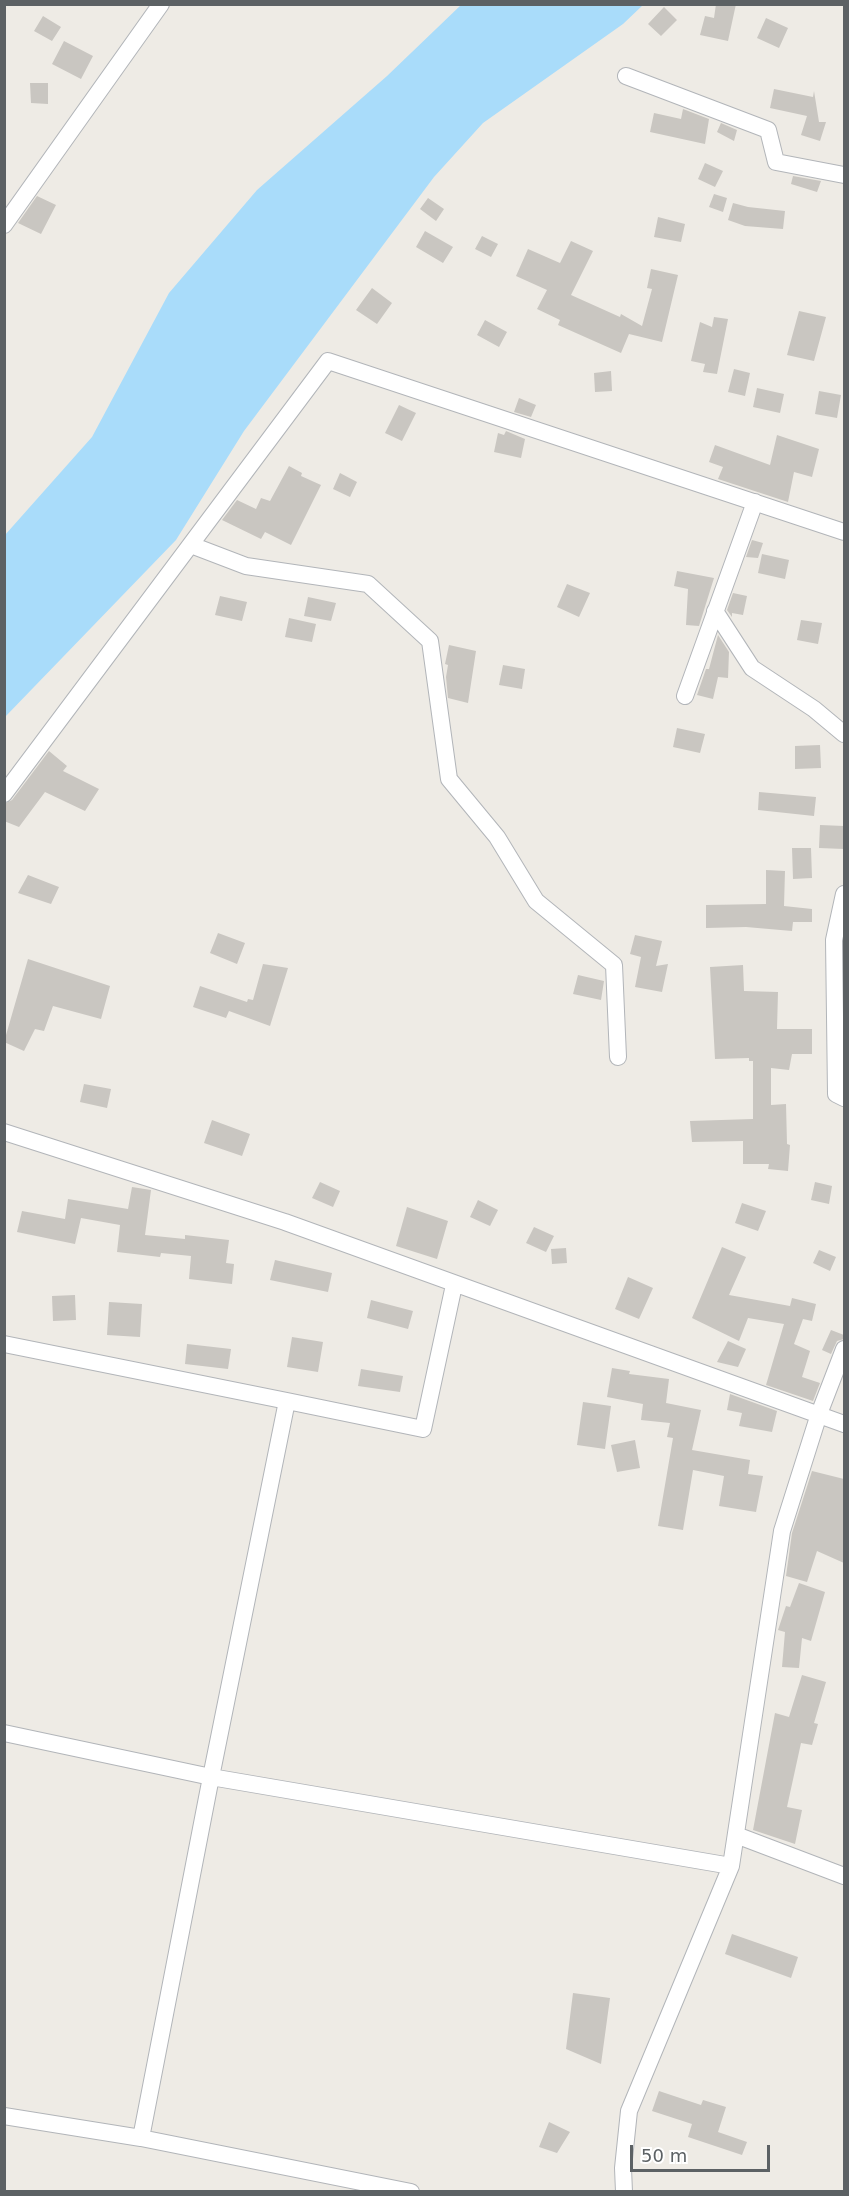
<!DOCTYPE html>
<style>
body{margin:0}
#map{position:relative;width:849px;height:2196px;overflow:hidden;background:#eeebe5;font-family:"DejaVu Sans",sans-serif}
canvas{display:block}
.frame{position:absolute;inset:0;border:6px solid #5c6164;pointer-events:none}
.scale{position:absolute;left:630px;top:2145px;width:140px;height:27px;box-sizing:border-box;border:3px solid #5c6164;border-top:0;padding-left:8px;font-size:18px;line-height:21px;white-space:nowrap;color:#5c6164;-webkit-text-stroke:4px #fff;paint-order:stroke}
</style>
<div id="map">
<canvas width="849" height="2196"></canvas>
<div class="frame"></div>
<div class="scale">50 m</div>
</div>
<script>
const c = document.querySelector('canvas').getContext('2d');
c.lineJoin = 'round';
function paint(path, color) { c.fillStyle = color; c.fill(path, 'evenodd'); }
function trace(path, color, width, dash) { c.strokeStyle = color; c.lineWidth = width; c.lineCap = dash ? 'butt' : 'round'; c.setLineDash(dash || []); c.stroke(path); }
const water = new Path2D(`
 M461 5H643L623 24 483 123 434 177 244 431 176 540 5 717V535L92 437 169 293 257 190 387 76Z`);
const building = new Path2D(`
 M716 4H736L728 41 700 35 705 16 714 18Z
 M664 7 677 20 661 36 648 24Z
 M43 16 61 27 52 41 34 31Z
 M766 18 788 28 779 48 757 38Z
 M64 41 93 56 81 79 52 64Z
 M30 83H48V104L31 103Z
 M774 89 813 97 814 91 819 122H826L820 141 801 135 807 116 770 108Z
 M683 109 709 119 705 144 650 132 654 113 681 119Z
 M721 123 737 130 734 141 717 132Z
 M705 163 723 171 715 187 698 179Z
 M793 176 821 181 817 192 791 184Z
 M714 194 727 198 723 212 709 207Z
 M37 196 56 205 41 234 18 223Z
 M428 198 444 209 436 221 420 209Z
 M733 203 748 207 785 211 783 229 745 226 728 220Z
 M658 217 685 224 681 242 654 237Z
 M425 231 453 247 443 263 416 247Z
 M482 236 498 244 491 257 475 249Z
 M571 241 593 251 571 295 620 317 621 314 642 326 652 289 647 288 651 269 678 275 662 342 629 334 621 353 558 325 560 320 537 309 547 290 516 276 528 249 560 263Z
 M372 288 392 303 377 324 356 310Z
 M799 311 826 317 814 361 787 355Z
 M714 317 728 319 717 374 703 372 705 364 691 361 700 322 712 327Z
 M485 320 507 332 499 347 477 335Z
 M734 369 750 373 745 396 728 392Z
 M611 371 612 391 595 392 594 373Z
 M757 388 784 394 780 413 753 407Z
 M819 391 841 395 837 418 815 414Z
 M519 398 536 405 531 417 514 412Z
 M399 405 416 413 402 441 385 433Z
 M506 431 525 439 521 458 494 452 498 433 504 435Z
 M777 435 819 449 812 477 794 472 788 502 718 479 723 467 709 462 715 445 770 465Z
 M289 466 302 473 301 476 321 485 291 545 265 532 261 539 222 520 237 500 256 509 261 498 270 501Z
 M340 473 357 482 350 497 333 489Z
 M752 540 763 543 758 558 746 557Z
 M762 554 789 560 785 579 758 573Z
 M677 571 714 578 699 626 686 625 688 589 674 586Z
 M567 584 590 593 579 617 557 607Z
 M733 593 747 596 743 615 732 613V617L727 610Z
 M220 596 247 602 242 621 215 615Z
 M308 597 336 603 331 621 304 616Z
 M289 618 316 624 312 642 285 637Z
 M801 620 822 623 818 644 797 640Z
 M718 635 729 652 728 678 718 677 713 699 697 695 706 669H709Z
 M449 645 476 651 468 703 448 698 446 677 448 665 445 664Z
 M503 665 525 669 522 689 499 685Z
 M677 728 705 734 700 753 673 747Z
 M820 745 821 768 795 769V746Z
 M49 751 67 766 63 771 99 789 85 811 45 792 19 827 4 821V804L12 800Z
 M759 792 816 797 814 816 758 810Z
 M820 825 844 826V849L819 848Z
 M792 848H811L812 878 793 879Z
 M766 870 785 871 784 906 812 909V922H793L792 931 746 927 706 928V905L766 904Z
 M28 875 59 887 51 904 18 893Z
 M218 933 245 943 237 964 210 953Z
 M635 935 662 941 656 966 668 964 662 992 635 987 641 957 630 954Z
 M28 959 110 986 101 1019 53 1006 44 1031 35 1029 24 1051 4 1042Z
 M263 964 288 968 270 1026 229 1011 226 1018 193 1007 200 986 247 1002 248 999 253 1000Z
 M743 965 744 991 778 992 777 1029H812V1054H792L789 1070 771 1068V1105L786 1104 787 1144 790 1145 788 1171 768 1169 769 1164H743V1141L692 1142 690 1121 753 1119V1061H749V1058L715 1059 710 967Z
 M578 975 604 981 601 1000 573 994Z
 M84 1084 111 1089 107 1108 80 1102Z
 M212 1120 250 1134 242 1156 204 1143Z
 M320 1182 340 1191 333 1207 312 1198Z
 M815 1182 832 1186 829 1204 811 1200Z
 M132 1187 151 1190 145 1235 185 1239V1235L229 1240 226 1263 234 1264 232 1284 189 1279 191 1256 161 1253 160 1257 117 1252 120 1225 81 1218 75 1244 17 1232 22 1211 65 1219 68 1199 128 1209Z
 M478 1200 498 1210 490 1226 470 1217Z
 M742 1203 766 1211 758 1231 735 1223Z
 M407 1207 448 1221 437 1259 396 1246Z
 M534 1227 554 1236 546 1252 526 1243Z
 M722 1247 746 1257 729 1295 790 1306 792 1298 816 1304 812 1321 803 1319 794 1344 810 1351 802 1377 820 1383 813 1401 766 1385 784 1324 748 1318 739 1341 692 1318Z
 M566 1248 567 1263 552 1264 551 1249Z
 M819 1250 836 1257 830 1271 813 1263Z
 M275 1260 332 1273 328 1292 270 1280Z
 M628 1277 653 1288 639 1319 615 1309Z
 M75 1295 76 1320 53 1321 52 1296Z
 M371 1300 413 1311 408 1329 367 1318Z
 M109 1302 142 1304 140 1337 107 1335Z
 M831 1330 844 1335V1339L837 1341 831 1354 822 1350Z
 M292 1337 323 1342 318 1372 287 1367Z
 M728 1341 746 1349 738 1367 717 1362Z
 M187 1344 231 1349 228 1369 185 1364Z
 M612 1368 630 1371 629 1374 669 1379 666 1403 701 1410 692 1450 750 1460 748 1474 763 1476 756 1512 719 1506 724 1476 693 1470 683 1530 658 1526 673 1438 667 1437 670 1423 641 1420 643 1404 607 1397Z
 M361 1369 403 1376 400 1392 358 1386Z
 M730 1394 777 1411 772 1432 739 1426 742 1413 727 1410Z
 M583 1402 611 1406 605 1449 577 1445Z
 M635 1440 640 1468 617 1472 611 1445Z
 M812 1471 844 1479V1563L817 1551 807 1582 786 1576 792 1533Z
 M799 1583 825 1592 811 1641 802 1638 799 1668 782 1667 785 1632 778 1630 786 1606 790 1607Z
 M802 1675 826 1682 814 1723 818 1724 812 1745 801 1743 787 1807 802 1810 795 1844 753 1830 775 1713 789 1717Z
 M732 1934 798 1957 791 1978 725 1954Z
 M573 1993 610 1998 601 2064 566 2049Z
 M659 2091 701 2105 703 2100 726 2107 718 2132 747 2142 742 2155 688 2137 692 2124 652 2111Z
 M549 2122 570 2132 557 2153 539 2147Z`);
const street = new Path2D(`
 M626 76 768 130 776 162 844 175
 M4 225 161 4
 M191 545 246 566 368 584 430 641 449 779 497 837 536 901 614 965 618 1057
 M715 611 752 668 814 709 844 734
 M685 696 755 502
 M4 794 328 361 844 532
 M844 894 834 940 836 1094 844 1098
 M4 1132 285 1222 844 1424
 M4 1344 287 1401 211 1777 141 2138 4 2116
 M287 1401 423 1429 454 1285
 M4 1733 211 1777 731 1866
 M736 1835 844 1876
 M141 2138 411 2192
 M624 2192 623 2168 629 2111 731 1866 782 1531 819 1414 844 1349`);
paint(water, '#a9dcfa');
paint(building, '#c9c6c1');
trace(street, '#b2b5b9', 18);
trace(street, '#fff', 16);
</script>
